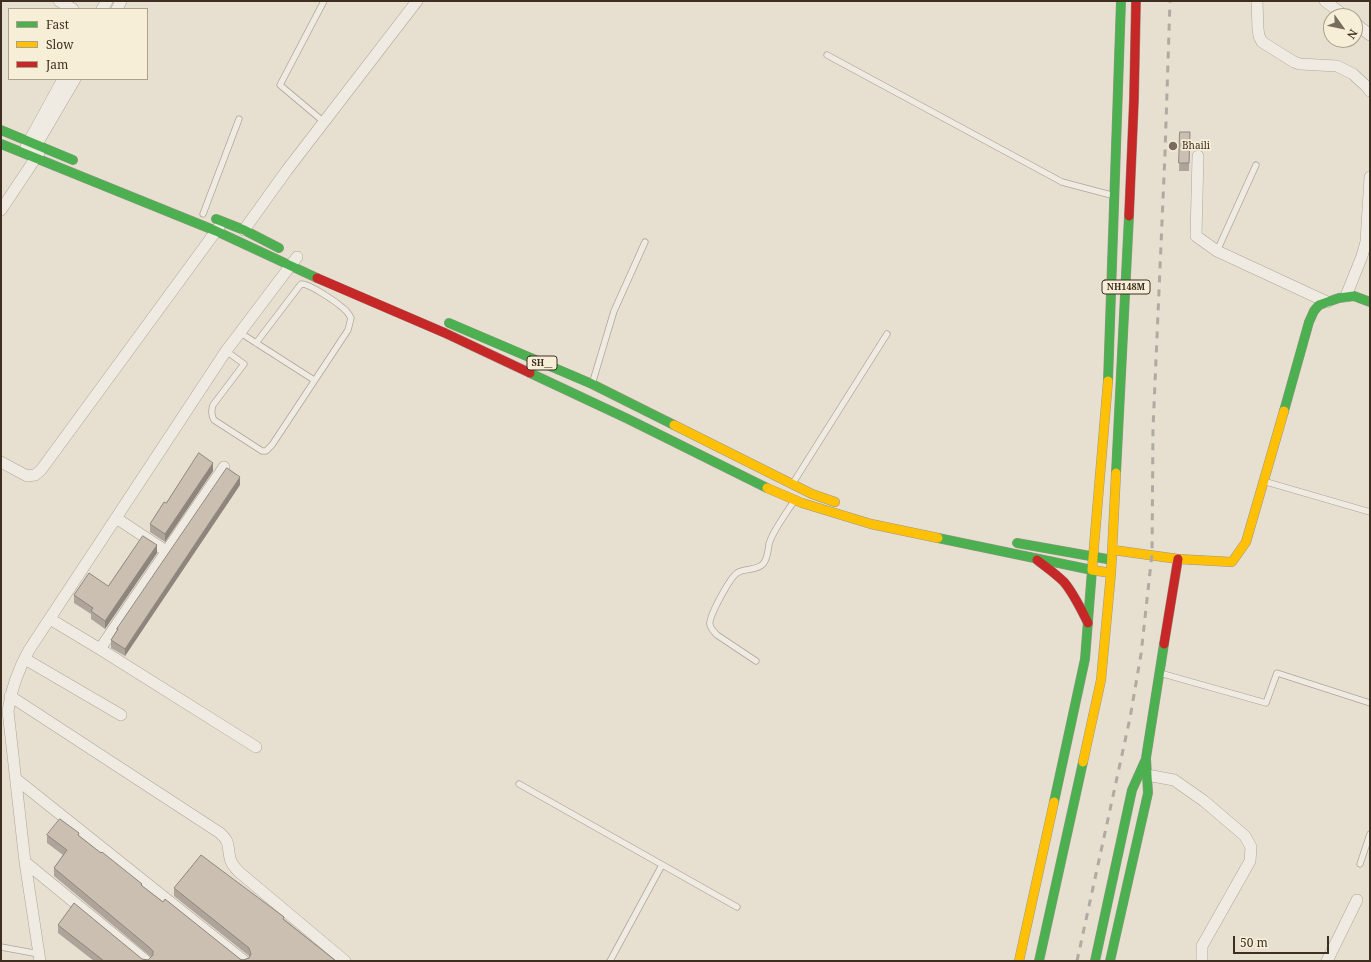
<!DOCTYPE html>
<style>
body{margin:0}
#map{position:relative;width:1371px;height:962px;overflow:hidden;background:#e7e0d1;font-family:"Noto Serif",serif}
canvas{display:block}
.frame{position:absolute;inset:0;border:2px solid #3d2e20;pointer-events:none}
.legend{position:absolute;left:8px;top:8px;width:140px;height:72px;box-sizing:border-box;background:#f7eed8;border:1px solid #ada18e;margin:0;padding:5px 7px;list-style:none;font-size:12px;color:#3d2e20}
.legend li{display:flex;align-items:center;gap:8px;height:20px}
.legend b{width:20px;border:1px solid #ada18e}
.north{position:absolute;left:1323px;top:8px;width:40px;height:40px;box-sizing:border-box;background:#f7eed8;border:1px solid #ada18e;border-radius:50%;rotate:123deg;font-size:11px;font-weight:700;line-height:16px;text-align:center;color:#3d2e20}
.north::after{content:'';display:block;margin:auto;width:14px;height:18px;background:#786c5e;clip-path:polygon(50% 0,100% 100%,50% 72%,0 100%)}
.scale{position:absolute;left:1233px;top:936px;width:96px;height:18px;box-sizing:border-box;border:2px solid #3d2e20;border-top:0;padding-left:5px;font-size:12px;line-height:14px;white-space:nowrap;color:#3d2e20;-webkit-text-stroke:3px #f7eed8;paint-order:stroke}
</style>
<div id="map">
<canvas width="1371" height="962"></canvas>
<div class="frame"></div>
<ul class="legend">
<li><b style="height:5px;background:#4caf50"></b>Fast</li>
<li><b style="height:5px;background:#ffc107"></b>Slow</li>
<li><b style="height:5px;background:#c62828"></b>Jam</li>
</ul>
<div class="north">N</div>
<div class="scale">50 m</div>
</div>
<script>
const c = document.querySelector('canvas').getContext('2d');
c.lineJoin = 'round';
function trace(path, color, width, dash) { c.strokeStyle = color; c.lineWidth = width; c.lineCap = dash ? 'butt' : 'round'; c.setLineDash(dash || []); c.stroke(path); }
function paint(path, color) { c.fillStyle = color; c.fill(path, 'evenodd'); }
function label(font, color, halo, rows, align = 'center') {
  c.font = font + ' "Noto Serif",serif'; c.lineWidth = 3.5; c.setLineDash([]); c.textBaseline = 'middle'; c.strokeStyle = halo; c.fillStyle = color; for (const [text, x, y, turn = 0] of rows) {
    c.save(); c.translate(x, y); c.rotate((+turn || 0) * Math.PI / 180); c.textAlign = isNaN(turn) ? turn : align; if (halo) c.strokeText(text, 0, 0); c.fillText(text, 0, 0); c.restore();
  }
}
const lane = new Path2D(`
 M324 1 280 85 324 122
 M827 55 1062 182 1111 195
 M203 214 239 119
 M1217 251 1256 165
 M239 332 314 380
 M226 351 244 364 213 405C211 411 211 415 214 420L262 451H266L272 445 348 330 351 318C349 314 347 311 343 308 336 302 309 283 301 284L256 343
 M593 381 614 311 645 242
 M1263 481 1370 512
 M793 483 887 334
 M756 661 717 635C714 632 711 629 710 625 708 617 730 578 737 573 744 568 756 571 763 564 768 558 768 551 769 544 772 532 787 512 794 501
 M1160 673 1266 703 1277 673 1370 703
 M519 784 737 907
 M1360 864 1370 834
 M1 947 39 954
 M610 961 662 865`);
const street = new Path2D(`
 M59 1 73 9
 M1257 1 1258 29 1259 36 1262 42 1294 62 1300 64 1337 66 1353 74 1366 86 1370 91
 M1325 1 1345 16
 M102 9 107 1
 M117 9 121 1
 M1355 23 1370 35
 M26 147 63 79
 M34 149 75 79
 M1198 156 1196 236 1217 251 1327 302
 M1 210 39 153
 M244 230 287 170 417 1
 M1346 296 1362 256 1366 242 1370 177
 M1 462 27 476 35 475 41 470 219 227
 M116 518 166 551
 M50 619 100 649 256 747
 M100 649 224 467
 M25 659 121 715
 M10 696 220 833C231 843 227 846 230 858 231 864 235 868 239 872L345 961
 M1147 775 1174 780 1204 801 1245 836 1251 847 1250 861 1202 946V961
 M16 779 244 961
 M25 862 146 961
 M40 961 25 862 8 711C11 689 18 670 29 650L226 351 297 257
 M1327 961 1357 900`);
const fast = new Path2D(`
 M1 130 73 160
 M1 144 216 231 317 278
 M216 219 244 230 279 248
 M449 323 592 384 674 425
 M530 373 628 419 767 488
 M1108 381 1121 1
 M1284 411 1309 322 1314 311 1319 305 1339 298 1354 296 1370 302
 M1116 473 1129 216
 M938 538 1092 570 1085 659 1054 802
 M1017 543 1107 559
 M1039 961 1083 762
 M1095 961 1132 790 1145 761
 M1110 961 1148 793 1146 758 1164 644`);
const slow = new Path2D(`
 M1108 381 1092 570 1111 573 1116 473
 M674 425 812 494 835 502
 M767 488 802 503 871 524 938 538
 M1113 550 1178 559 1232 562 1246 542 1284 411
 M1083 762 1101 680 1111 573
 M1019 961 1054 802`);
const jam = new Path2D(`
 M1129 216 1134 99 1136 1
 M317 278 445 333 530 373
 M1037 560C1046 567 1056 574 1064 582 1074 594 1081 609 1088 623
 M1164 644 1178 559`);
const rail = new Path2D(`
 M1077 961 1130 718 1141 654 1152 554 1153 429 1165 153 1170 1`);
const wall = new Path2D(`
 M1180 132H1190L1189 171H1179Z
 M213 471 165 542 150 532V524L166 503Z
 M240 485 125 656 111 648V640L117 631V629Z
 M157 553 105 629 91 619V614L74 603V595L108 586Z
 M47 835 79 836 142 886 240 959 243 960 249 958V956L174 896V888L284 919 336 961H94L58 933V925L142 959 148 960 151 957 54 876V868L63 855 47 843Z`);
const shadedWall = new Path2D(`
 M213 463V471L165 542V534Z
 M240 477V485L125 656V649Z
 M157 545V553L105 629V621Z`);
const building = new Path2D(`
 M1180 132H1190L1189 163H1179Z
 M199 453 213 463 165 534 150 524 164 502 166 503Z
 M227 468 240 477 125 649 111 640 118 629H117Z
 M143 536 157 545 105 621 91 611 93 608 74 595 89 573 108 586Z
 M60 819 79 833 78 835 101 853 102 852 142 884 141 885 163 902 165 899 240 959 243 960 249 958 251 954 249 948 174 888 201 855 284 917 283 919 336 961H104L58 925 74 903 142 959 148 960 153 955V951L150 948 54 868 67 850 47 835Z`);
const markers = [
 [1173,146,5,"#786c5e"]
];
const shields = [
 [1126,287,48],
 [542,363,30]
];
const shieldNames = [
 ["NH148M",1126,287],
 ["SH__",542,363]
];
const poiNames = [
 ["Bhaili",1182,146]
];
trace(lane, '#ada599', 7);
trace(street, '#ada599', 12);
trace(fast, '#9c958a', 10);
trace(slow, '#9c958a', 10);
trace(jam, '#9c958a', 10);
trace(lane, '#efebe3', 5.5);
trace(street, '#efebe3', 11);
trace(fast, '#4caf50', 9);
trace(slow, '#ffc107', 9);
trace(jam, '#c62828', 9);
trace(rail, '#afaaa2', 3, [7, 7]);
paint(wall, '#afa499');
paint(shadedWall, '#8e867d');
paint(building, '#cbbfb2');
trace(building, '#8e867d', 1);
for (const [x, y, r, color] of markers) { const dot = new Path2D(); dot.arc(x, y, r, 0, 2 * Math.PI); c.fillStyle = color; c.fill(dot); trace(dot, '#f7eed8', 1.5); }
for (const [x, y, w] of shields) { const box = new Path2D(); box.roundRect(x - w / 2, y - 7, w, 14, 3); c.fillStyle = '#f7eed8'; c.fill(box); trace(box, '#3d2e20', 1); }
label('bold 9px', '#3d2e20', null, shieldNames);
label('10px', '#3d2e20', '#f7eed8', poiNames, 'left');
</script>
